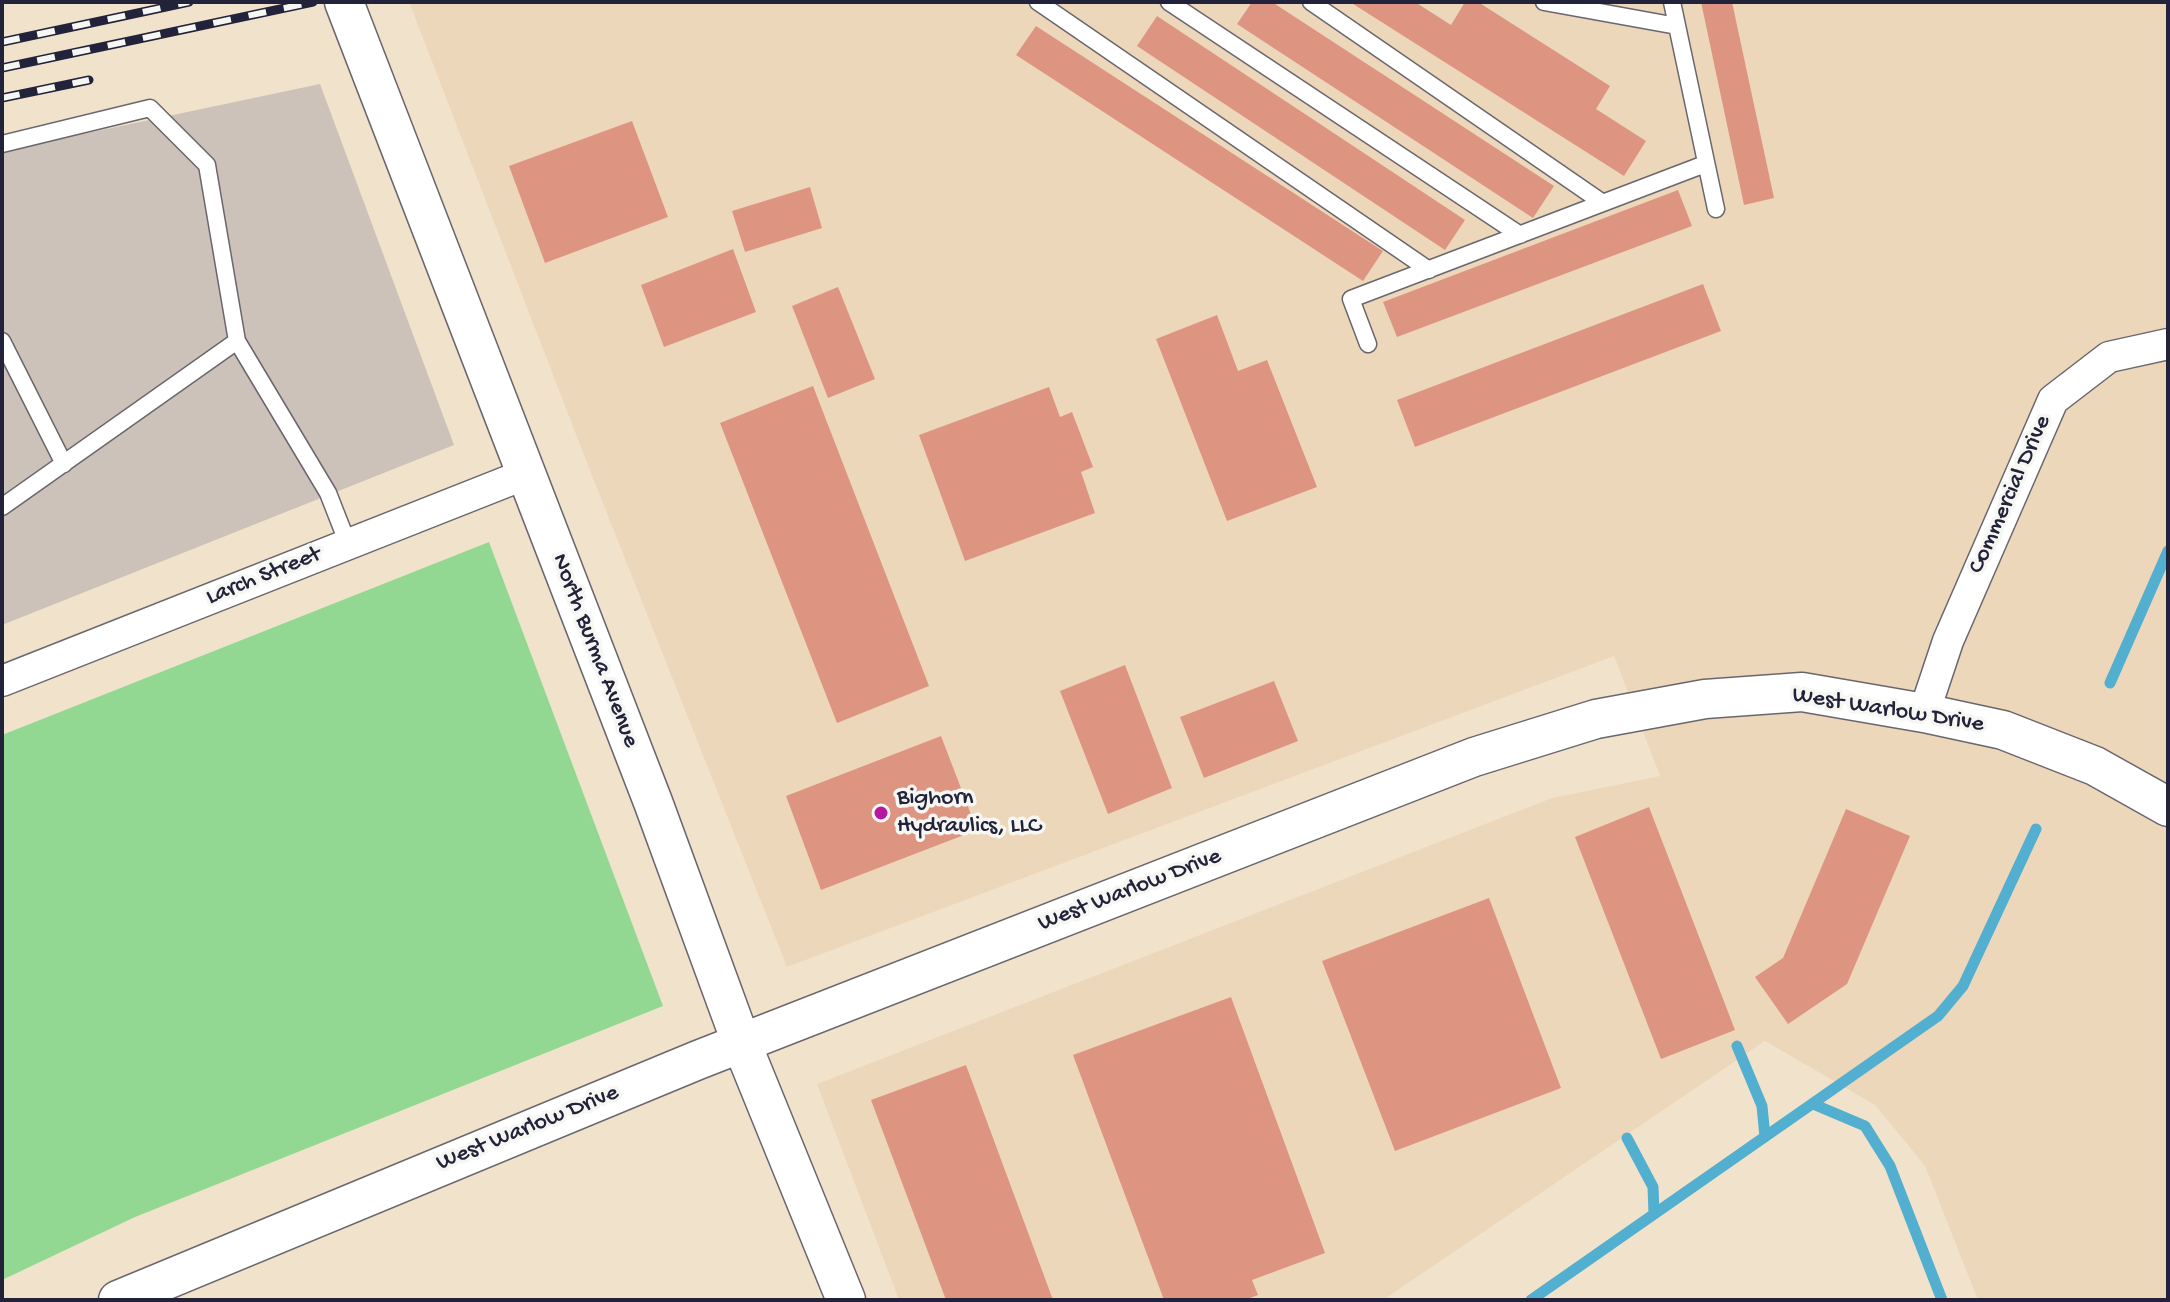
<!DOCTYPE html>
<style>
body{margin:0}
#map{position:relative;width:2170px;height:1302px;overflow:hidden;background:#f1e3cb;font-family:"Gochi Hand",sans-serif}
canvas{display:block}
.frame{position:absolute;inset:0;border:4px solid #22223b;pointer-events:none}
</style>
<div id="map">
<canvas width="2170" height="1302"></canvas>
<div class="frame"></div>
</div>
<script>
const c = document.querySelector('canvas').getContext('2d');
c.lineJoin = 'round';
function paint(path, color) { c.fillStyle = color; c.fill(path, 'evenodd'); }
function trace(path, color, width, dash) { c.strokeStyle = color; c.lineWidth = width; c.lineCap = dash ? 'butt' : 'round'; c.setLineDash(dash || []); c.stroke(path); }
function label(font, color, halo, rows, align = 'center') {
  c.font = font + ' "Gochi Hand",sans-serif'; c.lineWidth = 7; c.setLineDash([]); c.textBaseline = 'middle'; c.strokeStyle = halo; c.fillStyle = color; for (const [text, x, y, turn = 0] of rows) {
    c.save(); c.translate(x, y); c.rotate((+turn || 0) * Math.PI / 180); c.textAlign = isNaN(turn) ? turn : align; if (halo) c.strokeText(text, 0, 0); c.fillText(text, 0, 0); c.restore();
  }
}
const built = new Path2D(`
 M409 2H2168V1300H1978L1925 1166 1875 1105 1765 1041 1383 1300H899L817 1084 1552 798 1660 776 1614 656 787 967 587 463Z`);
const industrial = new Path2D(`
 M320 84 454 445 2 625V151Z`);
const green = new Path2D(`
 M489 542 663 1006 135 1217 2 1280V735Z`);
const stream = new Path2D(`
 M2110 683 2168 551
 M1737 1046 1762 1106 1765 1137
 M1813 1104 1865 1126 1890 1166 1942 1300
 M1627 1138 1653 1187 1654 1214
 M1531 1300 1938 1016 1963 986 2036 829`);
const building = new Path2D(`
 M1252 2H1272L1554 186 1533 218 1237 24Z
 M1350 2H1415L1451 25 1465 2H1478L1610 86 1596 109 1646 141 1624 176Z
 M1701 2H1732L1774 198 1744 205Z
 M1157 16 1465 220 1445 250 1137 46Z
 M1036 26 1383 251 1363 281 1016 55Z
 M632 121 668 217 545 263 509 166Z
 M810 187 822 228 745 252 732 211Z
 M1678 190 1692 226 1397 337 1383 302Z
 M733 249 756 312 664 347 641 285Z
 M1703 284 1721 331 1415 447 1397 400Z
 M838 287 875 379 828 398 792 306Z
 M1217 315 1238 371 1267 360 1317 487 1227 521 1156 339Z
 M813 386 929 686 837 723 720 423Z
 M1049 387 1060 417 1072 412 1093 467 1081 472 1095 513 965 561 919 435Z
 M1125 665 1172 788 1108 814 1060 691Z
 M1274 681 1298 741 1204 778 1180 717Z
 M941 736 977 830 821 890 786 796Z
 M1649 807 1735 1030 1661 1059 1575 837Z
 M1846 809 1910 836 1847 984 1788 1024 1755 977 1783 958Z
 M1489 898 1561 1088 1395 1151 1322 961Z
 M1231 997 1325 1253 1252 1280 1258 1295 1245 1300H1164L1073 1055Z
 M966 1065 1053 1300H946L871 1100Z`);
const service = new Path2D(`
 M1041 2H1038L1429 270
 M1169 2 1520 235
 M1311 2 1603 203
 M1544 2 1677 26
 M1672 2 1716 209
 M2 144 150 108 207 165 237 341 2 507
 M2 341 64 464
 M237 341 328 493 348 544
 M1368 344 1351 299 1705 164`);
const minor = new Path2D(`
 M2 681 526 474
 M1924 713 1948 641 2053 400 2109 357 2168 344`);
const tertiary = new Path2D(`
 M344 2 653 802 741 1042 846 1300
 M118 1300 698 1060 1474 757 1596 719 1705 699 1802 692 1924 713 2003 730 2095 766 2168 807`);
const rail = new Path2D(`
 M2 42 189 2
 M2 68 313 2
 M2 98 89 80`);
const markers = [
 [881,813,8,"#b5179e"]
];
const streetNames = [
 ["Commercial Drive",2011,495,-66],
 ["Larch Street",264,577,-22],
 ["North Burma Avenue",594,651,69],
 ["West Warlow Drive",1888,711,9],
 ["West Warlow Drive",1130,891,-21],
 ["West Warlow Drive",528,1129,-22]
];
const poiNames = [
 ["Bighorn",897,799],
 ["Hydraulics, LLC",897,827]
];
paint(built, '#edd7bb');
paint(industrial, '#ccc2b9');
paint(green, '#92d892');
trace(stream, '#52afd0', 11);
paint(building, '#dd9582');
trace(service, '#6a666d', 19);
trace(minor, '#6a666d', 33);
trace(tertiary, '#6a666d', 41);
trace(service, '#fff', 16);
trace(minor, '#fff', 30);
trace(tertiary, '#fff', 38);
trace(rail, '#22223b', 9);
trace(rail, '#f6f6f2', 6, [18]);
for (const [x, y, r, color] of markers) { const dot = new Path2D(); dot.arc(x, y, r, 0, 2 * Math.PI); c.fillStyle = color; c.fill(dot); trace(dot, '#f6f6f2', 3); }
label('24px', '#22223b', '#f6f6f2', streetNames);
label('24px', '#22223b', '#f6f6f2', poiNames, 'left');
</script>
